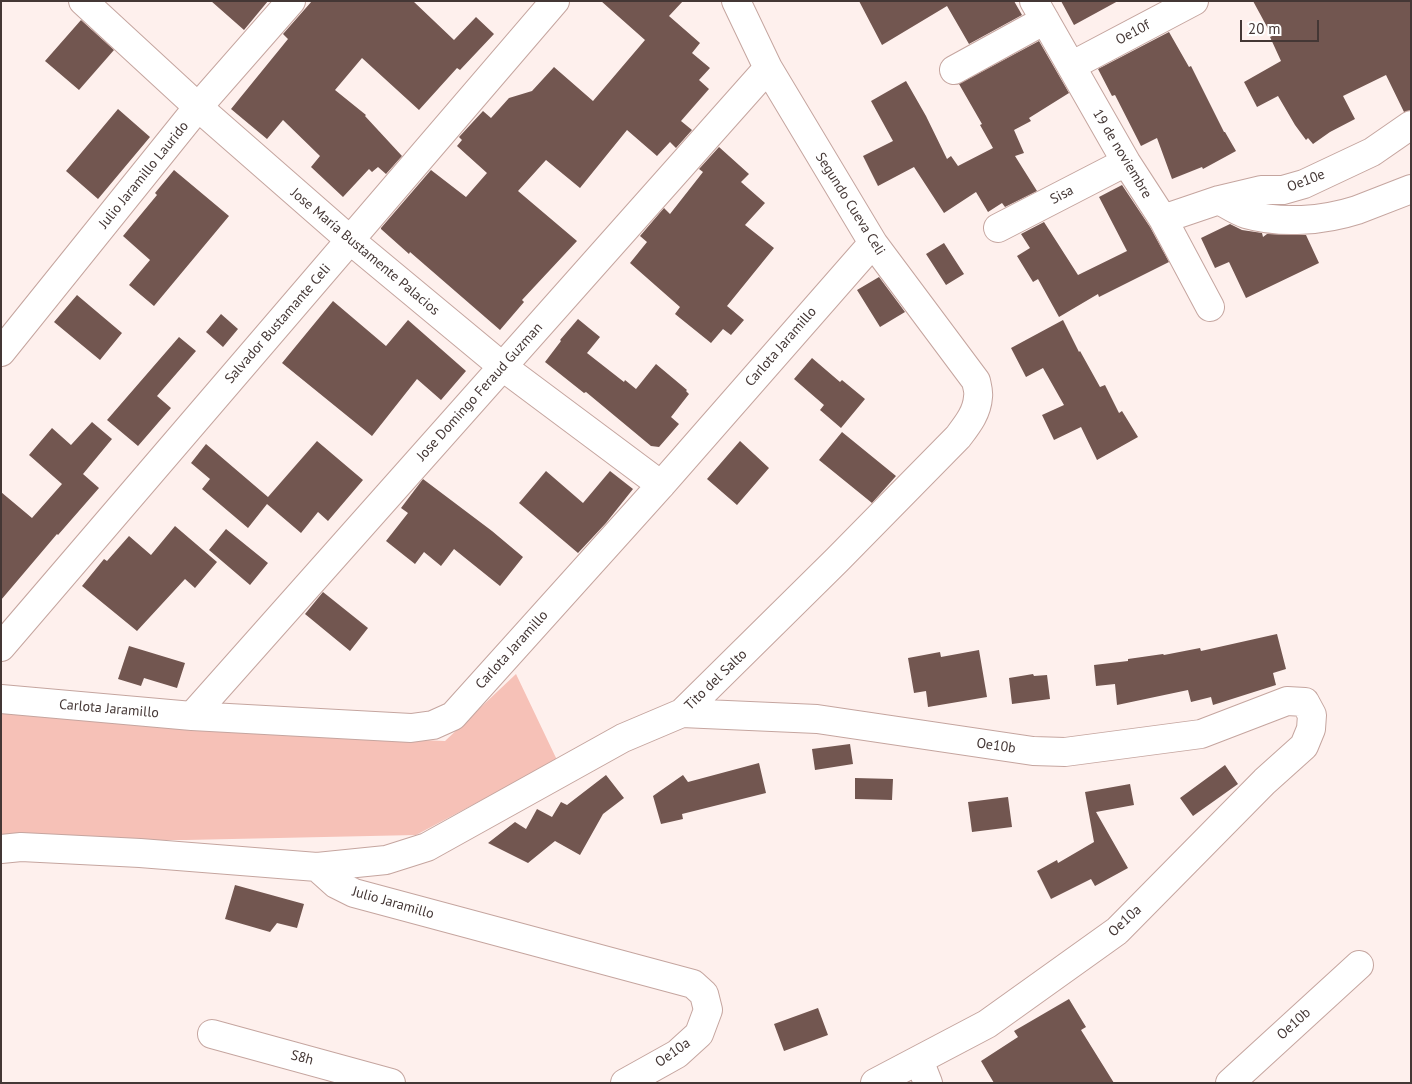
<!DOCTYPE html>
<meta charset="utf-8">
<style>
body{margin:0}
#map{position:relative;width:1412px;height:1084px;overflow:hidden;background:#fef0ed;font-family:"PT Sans",sans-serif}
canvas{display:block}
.frame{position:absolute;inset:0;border:2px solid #443735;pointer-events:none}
.scale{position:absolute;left:1240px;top:20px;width:79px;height:22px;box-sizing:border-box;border:2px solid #443735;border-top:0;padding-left:6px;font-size:15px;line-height:18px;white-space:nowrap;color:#443735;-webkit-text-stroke:4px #fff;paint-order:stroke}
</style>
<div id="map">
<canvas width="1412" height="1084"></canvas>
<div class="frame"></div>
<div class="scale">20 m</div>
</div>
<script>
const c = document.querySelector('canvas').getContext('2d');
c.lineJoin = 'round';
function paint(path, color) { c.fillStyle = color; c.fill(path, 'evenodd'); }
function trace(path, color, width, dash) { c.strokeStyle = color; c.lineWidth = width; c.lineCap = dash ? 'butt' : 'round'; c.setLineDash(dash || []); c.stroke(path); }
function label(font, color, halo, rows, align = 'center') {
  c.font = font + ' "PT Sans",sans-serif'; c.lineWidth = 5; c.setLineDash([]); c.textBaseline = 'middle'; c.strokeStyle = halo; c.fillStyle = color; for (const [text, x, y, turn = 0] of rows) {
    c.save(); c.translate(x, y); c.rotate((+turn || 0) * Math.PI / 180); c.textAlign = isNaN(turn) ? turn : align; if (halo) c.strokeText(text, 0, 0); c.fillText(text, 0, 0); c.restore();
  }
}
const green = new Path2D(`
 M516 674 557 760 416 835 186 840H1V712L190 730 445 741Z`);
const building = new Path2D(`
 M211 1H268L244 30Z
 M312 1H413L454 40 476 17 494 34 460 70 457 68 419 110 362 58 335 90 366 115 365 116 402 156 386 174 378 167 372 172 369 169 343 197 311 167 320 156 283 120 267 139 231 109 288 39 283 34Z
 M601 1H683L669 16 700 43 692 53 710 68 699 80 709 89 681 121 692 130 676 148 670 142 657 156 627 130 580 188 546 160 518 191 577 241 522 300 524 302 500 330 410 252 409 254 381 229V228L431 170 466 197 487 173 457 146 462 140 459 137 483 111 491 118 509 98 532 91 554 67 593 101 645 40Z
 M859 1H1014L1022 15 969 44 947 6 882 45Z
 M1061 1H1118L1074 25Z
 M1253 1H1411V110L1404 112 1386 75 1343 96 1355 119 1330 132 1313 144 1308 138 1306 140 1295 125 1278 96 1257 107 1244 82 1281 61 1270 37 1272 36Z
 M81 20 114 50 79 90 45 61Z
 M1169 32 1189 67 1191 66 1224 132H1225L1236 151 1203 169 1202 167 1172 179 1157 138 1141 146 1115 95 1112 96 1098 69Z
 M1039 41 1069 93 1029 118 1031 121 1014 130 1024 153 1015 156 1037 191 1005 207 1002 203 988 212 976 192 944 213 914 167 878 186 863 156 893 141 871 101 906 81 926 116 947 159 951 156 958 166 993 148 980 125 982 124 959 84Z
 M118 109 150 137 98 199 66 171Z
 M719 147 749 174 741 182 765 203 745 225 774 248 727 306 744 320 731 335 723 329 711 343 675 314 680 307 630 263 647 242 640 236 664 208 670 214 703 172 699 169Z
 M174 170 229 216 154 306 129 285 150 260 123 236 157 195 155 193Z
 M1122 185 1150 227 1169 262 1099 297 1098 294 1059 317 1038 279 1033 282 1017 256 1030 248 1021 234 1044 222 1078 275 1127 251 1099 197Z
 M1230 224 1242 230 1262 233 1263 237 1267 234 1306 235 1319 263 1246 298 1229 262 1215 268 1201 238Z
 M944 243 964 274 946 285 926 254Z
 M879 277 905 312 880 327 857 290Z
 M77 295 122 333 100 360 54 322Z
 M333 301 386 346 408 320 466 371 441 400 417 379 372 436 282 363Z
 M221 314 238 329 223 347 206 332Z
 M578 319 600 337 587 353 624 382 625 380 636 389 656 364 687 390 686 391 689 394 671 417 679 424 659 447 651 446 586 392 584 393 545 362 561 341 560 340Z
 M1063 320 1079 352 1080 351 1100 387 1105 385 1119 413 1122 411 1138 437 1097 460 1081 427 1054 440 1042 415 1064 405 1043 368 1026 377 1011 348Z
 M179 337 196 351 157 396 171 408 138 446 107 420Z
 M812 358 840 382 842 380 865 399 841 428 820 410 824 405 794 379Z
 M92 422 112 439 83 474 99 488 58 535 57 534 1 600V492L32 518 62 484 29 455 52 428 71 445Z
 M842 432 896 476 872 503 819 460Z
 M317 441 363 480 328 521 318 512 301 533 267 504 248 528 202 489 210 479 191 463 206 444 268 497Z
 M740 441 769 468 737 505 707 479Z
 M546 471 583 503 610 471 633 489 606 523 578 553 519 503Z
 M423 479 492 531 523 557 500 586 454 549 441 566 424 552 415 564 386 541 408 513 401 508Z
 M175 526 217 562 195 588 185 579 137 631 82 586 104 559 107 561 129 536 151 555Z
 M226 529 268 563 250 585 209 550Z
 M323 592 368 628 350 651 305 614Z
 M1277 634 1286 669 1273 673 1276 685 1213 705 1211 697 1191 702 1188 690 1117 705 1115 684 1096 686 1094 665 1128 661V659L1163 654 1164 655 1200 648 1201 651Z
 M129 646 185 663 177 688 144 678 141 686 118 679Z
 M979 650 987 697 928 707 926 691 914 693 908 658 940 652 941 657Z
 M1033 674 1034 676 1047 675 1050 699 1012 704 1009 678Z
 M850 744 853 764 815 770 812 749Z
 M759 763 766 793 682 814 683 819 661 824 653 796 683 775 688 782Z
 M1225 765 1238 784 1193 816 1180 798Z
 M606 775 624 798 603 814 580 855 555 841 528 863 488 843 515 822 526 829 537 809 552 817 561 802 567 805Z
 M855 778 893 779 892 800 855 799Z
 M1130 784 1134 805 1096 812 1128 868 1095 886 1091 879 1051 899 1037 871 1057 860 1058 863 1094 842 1085 792Z
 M1008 797 1012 827 972 832 968 802Z
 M235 885 304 904 297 928 277 923 270 932 225 919Z
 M1069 999 1086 1027 1081 1030 1114 1083H994L981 1061 1018 1037 1014 1031Z
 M818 1008 828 1035 784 1051 774 1024Z`);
const minor = new Path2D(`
 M83 1 198 107 350 240 503 367 661 485
 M1034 1 1126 162 1163 219 1210 307
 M1071 66 1194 1
 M954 70 1045 20
 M1219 200C1228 205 1237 211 1246 214 1281 224 1323 221 1357 210 1375 203 1393 196 1411 189
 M1163 219 1219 200 1261 190H1283L1304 184 1372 152 1411 125
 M998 228 1126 162
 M1 352 198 107 291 1
 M1 647 555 1
 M1 699 192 716 411 728 433 725 453 716 661 485 873 243
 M682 713 817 719 1033 751 1065 752 1201 734 1287 701 1305 702 1312 715 1311 729 1304 746 1265 781 1117 931 987 1024 875 1083
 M192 716 768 68
 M1 849 21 847 140 853 317 867 336 884 354 893 693 984 704 994 708 1010 699 1034 677 1054 625 1083
 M317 867 386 860 427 847 623 738 682 713 837 560 958 437C967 425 977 413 978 397 979 392 977 386 976 381L873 243 768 68 736 1
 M212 1034 391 1083
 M919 1060 928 1083
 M1230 1083 1359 965`);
const streetNames = [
 ["Oe10f",1133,33,-28],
 ["19 de noviembre",1122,154,59],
 ["Julio Jaramillo Laurido",144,175,-51],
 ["Oe10e",1306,181,-21],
 ["Sisa",1062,195,-28],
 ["Segundo Cueva Celi",850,204,58],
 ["Jose María Bustamente Palacios",365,252,40],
 ["Salvador Bustamante Celi",278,324,-49],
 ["Carlota Jaramillo",781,347,-49],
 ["Jose Domingo Feraud Guzman",480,392,-48],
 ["Carlota Jaramillo",512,650,-48],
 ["Tito del Salto",716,680,-44],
 ["Carlota Jaramillo",109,709,5],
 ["Oe10b",996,746,8],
 ["Julio Jaramillo",393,903,16],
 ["Oe10a",1125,921,-43],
 ["Oe10b",1294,1024,-42],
 ["Oe10a",673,1053,-35],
 ["S8h",302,1058,15]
];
paint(green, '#f6c1b7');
paint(building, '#725650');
trace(minor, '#c5a59f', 30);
trace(minor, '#fff', 28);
label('14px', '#443735', '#fff', streetNames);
</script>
